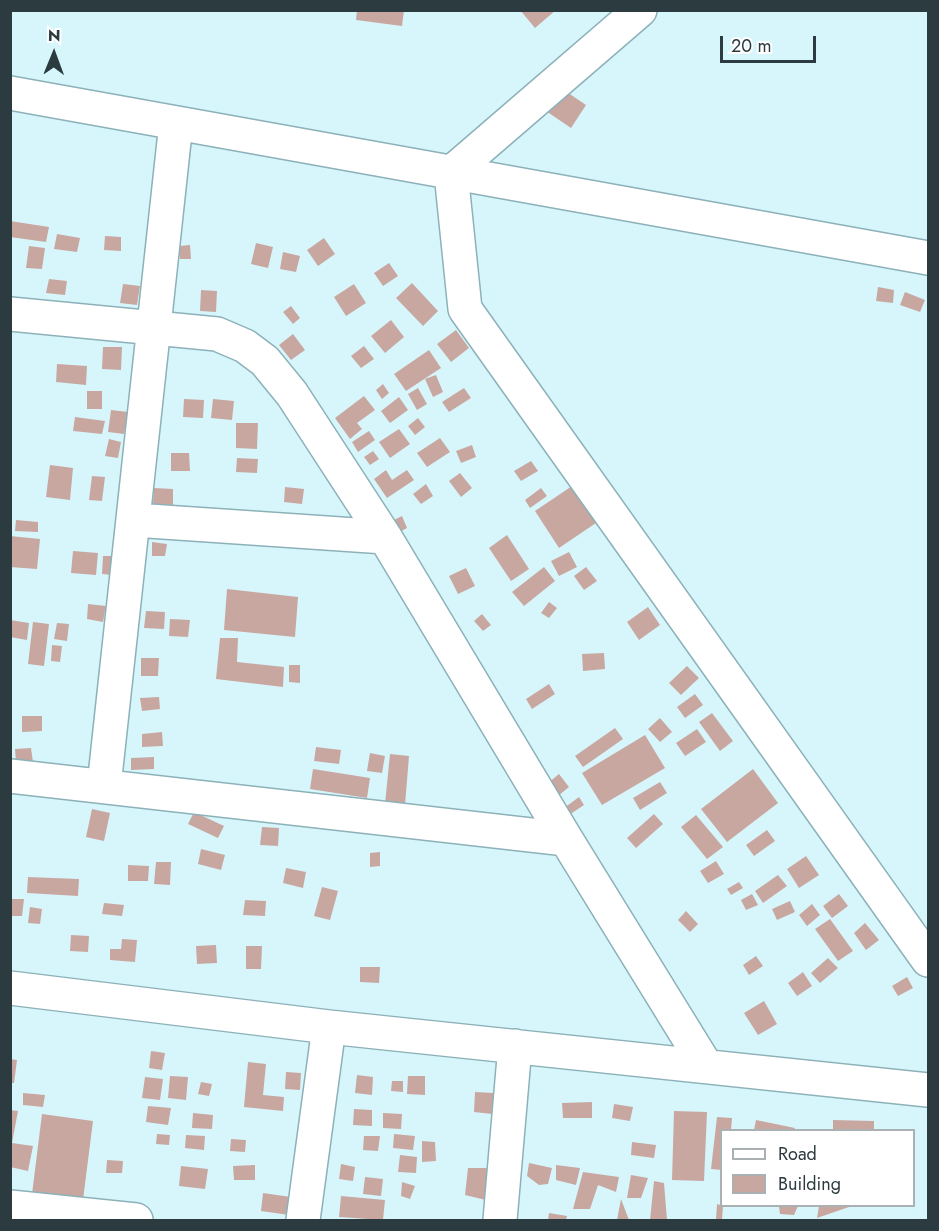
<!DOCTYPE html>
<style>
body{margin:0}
#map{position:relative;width:939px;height:1231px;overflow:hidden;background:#d7f6fc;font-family:Jost,sans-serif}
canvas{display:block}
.frame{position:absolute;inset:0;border:12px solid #2c3b3f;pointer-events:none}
.legend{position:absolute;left:720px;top:1129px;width:195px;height:78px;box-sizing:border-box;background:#fff;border:2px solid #abb1b2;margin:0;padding:8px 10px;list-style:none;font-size:18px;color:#2c3b3f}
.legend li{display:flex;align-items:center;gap:12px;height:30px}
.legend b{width:30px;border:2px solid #abb1b2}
.north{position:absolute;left:24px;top:24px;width:60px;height:60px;-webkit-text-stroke:4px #fff;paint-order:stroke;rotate:1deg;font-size:16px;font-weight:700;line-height:24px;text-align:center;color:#2c3b3f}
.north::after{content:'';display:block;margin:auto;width:21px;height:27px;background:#2c3b3f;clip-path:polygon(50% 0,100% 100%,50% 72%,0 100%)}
.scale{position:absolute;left:720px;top:36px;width:96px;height:27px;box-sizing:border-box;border:3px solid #2c3b3f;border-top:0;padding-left:8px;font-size:18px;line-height:21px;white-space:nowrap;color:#2c3b3f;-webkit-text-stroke:4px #fff;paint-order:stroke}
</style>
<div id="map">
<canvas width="939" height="1231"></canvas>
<div class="frame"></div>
<ul class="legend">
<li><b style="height:8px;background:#fff"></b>Road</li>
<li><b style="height:16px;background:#c9a7a1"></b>Building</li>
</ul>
<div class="north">N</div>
<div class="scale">20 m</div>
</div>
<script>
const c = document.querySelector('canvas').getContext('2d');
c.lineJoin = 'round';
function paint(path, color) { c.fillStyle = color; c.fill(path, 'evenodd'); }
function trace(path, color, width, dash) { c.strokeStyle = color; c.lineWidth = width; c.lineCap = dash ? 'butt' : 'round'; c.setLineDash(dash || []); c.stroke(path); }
const building = new Path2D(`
 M357 10H404L402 26 356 20Z
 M520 10H556L535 28Z
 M558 86 586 105 571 128 543 109Z
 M10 221 49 227 46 242 10 237Z
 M57 234 80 238 77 252 54 249Z
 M105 236 121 237V251L104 250Z
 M324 238 335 254 318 266 307 250Z
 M256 243 273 247 268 268 251 264Z
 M190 245 191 259H180L179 246Z
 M29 246 45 248 42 269 26 268Z
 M283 252 300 256 296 272 280 269Z
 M389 263 398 276 383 286 374 273Z
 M49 279 67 281 65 295 46 293Z
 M412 283 438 311 423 326 396 298Z
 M123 284 140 286 137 305 120 303Z
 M354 284 366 303 346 316 334 297Z
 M878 287 894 290 893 303 876 301Z
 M201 290 217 291 216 312 200 311Z
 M905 292 925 300 920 312 900 305Z
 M291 306 300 318 293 324 283 312Z
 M391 320 404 337 385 353 371 336Z
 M456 330 469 348 451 362 437 344Z
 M293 334 305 350 291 360 279 345Z
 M364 346 374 359 361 368 351 356Z
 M103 347H122L121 370 102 369Z
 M429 350 441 368 406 391 394 374Z
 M57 364 87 366 86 385 56 382Z
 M436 375 443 392 433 397 425 379Z
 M383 384 389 393 382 399 376 390Z
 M418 388 427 404 417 410 408 394Z
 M464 388 471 398 449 412 442 402Z
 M87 391H102V409H87Z
 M364 396 375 410 357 423 362 429 350 439 335 418Z
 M399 397 408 410 390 423 381 411Z
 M184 399 204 400 203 418 183 417Z
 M213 399 234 401 232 420 211 418Z
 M111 410 128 412 124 434 108 432Z
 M75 417 105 421 102 434 73 431Z
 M418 418 425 427 415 435 408 426Z
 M236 423H258L257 449 236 448Z
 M399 429 410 444 390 458 379 442Z
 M369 431 375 440 358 452 352 442Z
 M440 438 450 452 427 467 417 453Z
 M109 439 121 442 118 458 105 456Z
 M472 445 476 457 461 463 456 451Z
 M373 451 379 459 370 465 364 457Z
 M171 453H189L190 471H171Z
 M237 458 258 459 257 473 236 472Z
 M531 461 538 471 521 481 514 471Z
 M50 465 73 468 70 500 46 497Z
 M386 470 392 480 407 470 414 480 387 498 374 479Z
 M460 473 472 488 461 497 449 481Z
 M92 476 105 477 102 501 89 500Z
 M426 484 433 496 421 504 413 494Z
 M572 486 596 523 559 548 535 511Z
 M285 487 304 489 302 504 284 502Z
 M154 488 173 489V505L153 504Z
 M541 488 547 496 530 508 525 500Z
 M402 516 407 528 398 533 392 521Z
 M16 520 38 522V532L15 531Z
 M507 535 529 569 511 581 489 548Z
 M10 536 40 539 37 569 10 567Z
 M152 542 167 544 165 556H152Z
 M73 551 98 553 96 575 71 573Z
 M569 552 577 567 559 576 551 561Z
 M103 556H113L112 575 102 574Z
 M544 567 555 581 524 606 512 592Z
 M586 567 597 581 584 590 574 576Z
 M466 568 475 586 458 594 449 576Z
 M227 589 298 597 295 637 224 630Z
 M549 602 557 608 549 618 541 613Z
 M88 604 106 606 103 622 87 619Z
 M648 607 660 625 639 640 627 622Z
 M146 611 165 612 164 629 144 628Z
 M482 614 491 625 483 631 474 621Z
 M170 619 190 620 188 637 169 636Z
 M10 620 29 623 27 640 10 637Z
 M33 622 49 624 44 666 28 664Z
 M57 623 69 624 67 641 54 639Z
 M220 638H238L237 662 284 667 283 687 216 679Z
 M52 645 62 646 60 662 51 661Z
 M604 653 605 669 583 671 582 654Z
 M141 658H159L158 676H141Z
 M289 665H300V683L289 682Z
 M687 666 699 678 681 695 669 683Z
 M549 684 555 694 532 709 526 699Z
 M695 694 703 705 685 718 677 707Z
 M159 697 160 709 142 711 140 698Z
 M712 713 733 741 720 751 699 722Z
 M22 716H42V731L22 732Z
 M660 718 672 732 660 742 648 729Z
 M615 728 623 739 583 767 575 756Z
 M697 729 706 742 685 756 676 743Z
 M162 732 163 746 142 747V734Z
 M645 735 665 768 602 805 582 773Z
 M316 747 341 750 339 764 314 761Z
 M31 748 33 762 16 763 15 749Z
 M370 753 385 756 382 773 367 771Z
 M390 754 409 756 405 805 385 804Z
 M154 757V769L131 770V758Z
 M313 769 370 778 367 798 310 789Z
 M753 769 778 803 727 842 701 809Z
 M559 774 569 787 558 796 548 783Z
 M660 782 667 793 640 810 633 798Z
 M579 797 584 805 569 815 564 808Z
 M92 809 110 813 104 841 86 837Z
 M194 812 224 826 218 838 188 824Z
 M654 814 663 824 636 848 627 838Z
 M696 815 723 847 707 859 681 827Z
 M262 827 279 828 278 846 260 845Z
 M767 830 775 841 754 856 746 845Z
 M201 849 225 855 221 870 198 864Z
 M380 852V866L370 867V853Z
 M806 856 819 875 799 888 787 869Z
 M716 861 724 874 708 883 700 871Z
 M156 862H171L170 885 154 884Z
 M128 865 149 866 148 881H128Z
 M286 868 306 872 303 888 283 883Z
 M778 875 787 886 763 903 755 891Z
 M28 877 79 879 78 896 27 893Z
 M739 882 743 888 731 895 727 889Z
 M322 887 338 891 330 920 314 916Z
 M752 894 758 905 746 910 741 900Z
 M839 894 848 906 832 918 823 906Z
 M10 899H24L22 916H10Z
 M245 900 266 901 265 916 243 915Z
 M790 901 795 912 777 920 772 909Z
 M104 903 124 905 122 916 102 914Z
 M812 904 820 915 807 926 799 915Z
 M30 907 42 909 40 924 28 923Z
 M686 911 698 924 690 932 678 920Z
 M830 919 853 951 838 961 815 929Z
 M865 923 879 940 866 950 854 933Z
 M71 935 89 936 88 952 70 951Z
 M122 939 137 940 135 962 110 960V949H121Z
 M216 945 217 963 197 964 196 946Z
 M246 946H262L261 969H246Z
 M756 956 763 966 749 975 743 965Z
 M828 958 838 968 820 983 811 973Z
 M360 967H380L379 983 360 982Z
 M803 972 812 986 797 996 788 983Z
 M907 977 913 988 898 996 892 986Z
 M764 1001 777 1024 758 1035 744 1013Z
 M151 1051 165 1053 162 1070 149 1068Z
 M10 1059 17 1060 14 1083H10Z
 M248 1062 266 1064 263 1095 284 1097 283 1111 244 1107Z
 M286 1072 301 1073 300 1090 285 1089Z
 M357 1075 373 1077 372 1095 355 1093Z
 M170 1076 188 1077 186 1100 168 1098Z
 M408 1076H425V1095L407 1094Z
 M145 1077 163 1079 160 1100 142 1098Z
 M392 1081H403V1092L391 1091Z
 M201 1082 212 1084 209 1096 198 1094Z
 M475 1092 494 1093 492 1114 474 1112Z
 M23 1093 45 1095 43 1107 23 1105Z
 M592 1102V1118H563L562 1103Z
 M614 1104 633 1107 630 1121 612 1118Z
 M148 1106 171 1108 168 1125 146 1122Z
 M354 1109 372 1110V1126L353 1125Z
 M10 1110 18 1111 12 1143 33 1146 28 1171 10 1167Z
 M674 1111 707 1112 704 1181 672 1180Z
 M193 1113 213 1115 212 1129 192 1128Z
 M383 1113 402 1114 401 1129 383 1128Z
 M42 1114 93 1121 83 1200 32 1194Z
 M717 1117 732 1118 731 1130H722V1170L711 1169Z
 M756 1120 795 1128 794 1130H754Z
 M833 1120 874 1121V1130H833Z
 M157 1134 170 1135 169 1145 156 1144Z
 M394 1134 415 1136 413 1150 393 1148Z
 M186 1135 205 1136 204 1150 185 1148Z
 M364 1136H380L378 1151 363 1150Z
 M231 1139 246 1140 245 1152 230 1151Z
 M422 1141 435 1142 436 1161 422 1162Z
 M632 1142 656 1145 654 1158 631 1155Z
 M400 1155 417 1157 416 1173 398 1172Z
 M107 1160 123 1161 122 1173H106Z
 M529 1163 552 1168 548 1184 539 1185 527 1176Z
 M341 1164 355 1167 353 1181 339 1179Z
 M255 1165V1180H234L233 1166Z
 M556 1165 580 1168 576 1185 556 1180Z
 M181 1166 208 1169 205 1189 179 1186Z
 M468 1168H496L490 1201 465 1195Z
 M583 1172 619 1177 616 1192 598 1185 590 1209H573Z
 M631 1175 648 1178 641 1198H627Z
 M365 1177 383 1179 381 1196 363 1194Z
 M654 1181 664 1183 667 1220H650Z
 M402 1182 415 1186 410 1199 401 1196Z
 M263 1193 291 1197 289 1215 261 1211Z
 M341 1196 385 1200 383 1220 339 1217Z
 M621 1199 629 1220H617Z
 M717 1204 723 1206 722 1220H716Z
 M779 1206H798L794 1215 780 1214Z
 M819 1206H852L817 1218Z
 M549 1213 567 1216 566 1220H548Z`);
const minor = new Path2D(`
 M640 10 451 173 465 309 928 960
 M10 93 928 258
 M10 314 217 334 245 346 265 361 292 394 385 537 566 839 706 1066
 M134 520 385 537
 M10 776 566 839
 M104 786 176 123
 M10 988 329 1027 928 1090
 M10 1207 136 1220
 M303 1220 329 1027
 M500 1220 515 1046`);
paint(building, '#c9a7a1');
trace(minor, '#8cb1b9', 36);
trace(minor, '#fff', 33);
</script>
